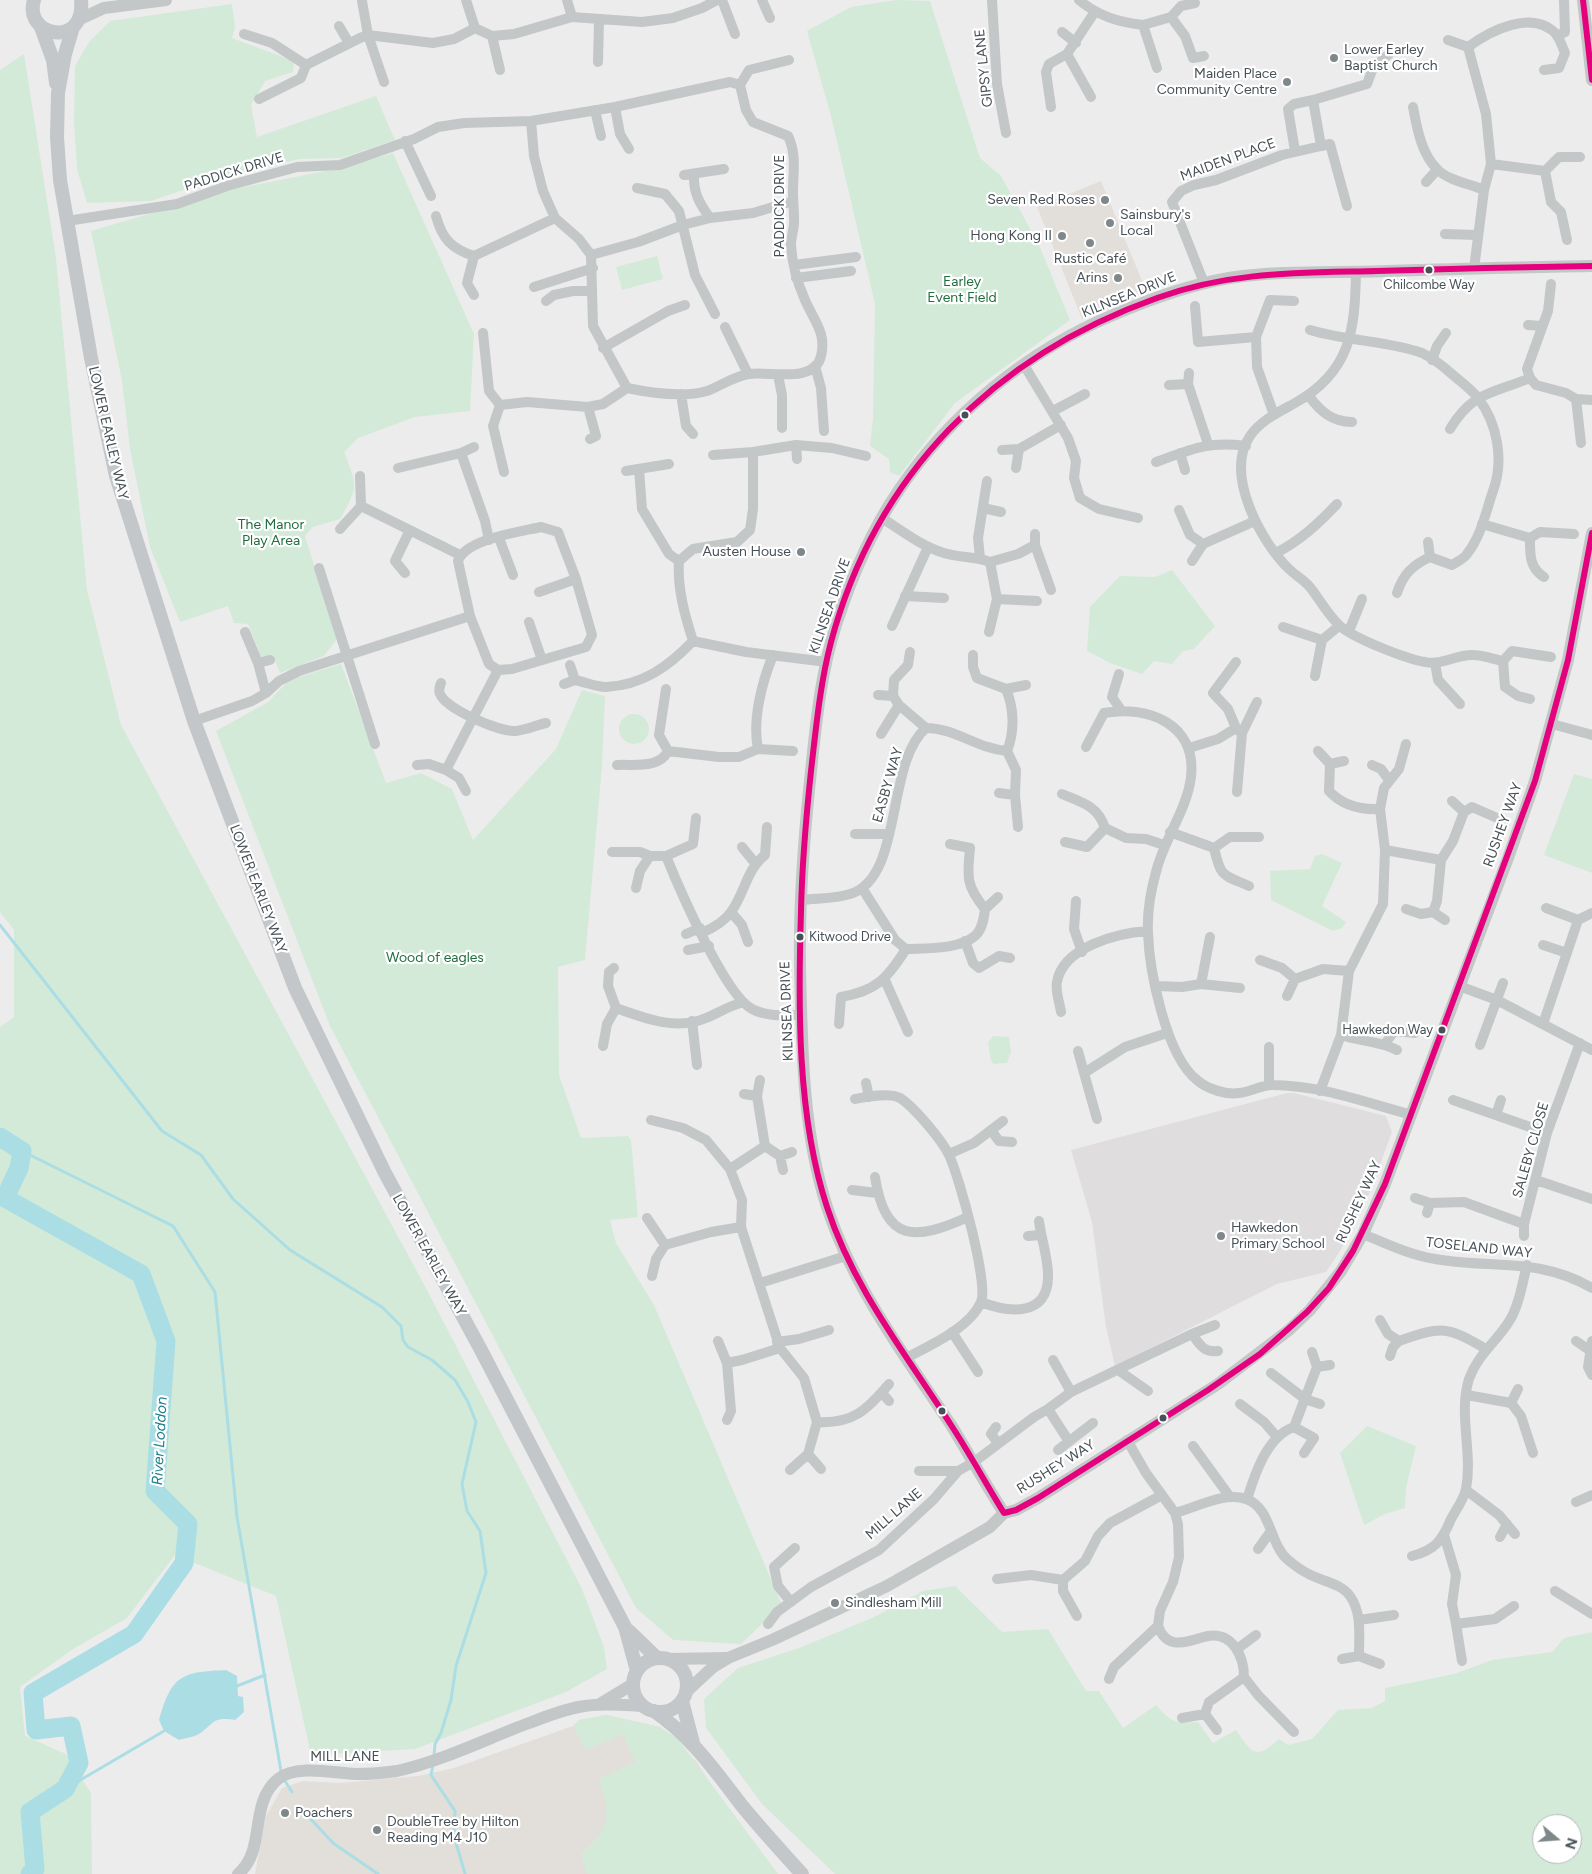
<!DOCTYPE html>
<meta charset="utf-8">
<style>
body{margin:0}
#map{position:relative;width:1592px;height:1874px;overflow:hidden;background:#edecec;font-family:Figtree,sans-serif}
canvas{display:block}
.north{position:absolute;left:1532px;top:1814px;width:50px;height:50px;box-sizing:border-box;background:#fff;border:1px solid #b5b9bb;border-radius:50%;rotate:108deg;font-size:14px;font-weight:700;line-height:20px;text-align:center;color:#465056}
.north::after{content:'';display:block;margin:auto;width:18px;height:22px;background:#80878a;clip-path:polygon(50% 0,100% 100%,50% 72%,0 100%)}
</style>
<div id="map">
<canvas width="1592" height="1874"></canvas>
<div class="north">N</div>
</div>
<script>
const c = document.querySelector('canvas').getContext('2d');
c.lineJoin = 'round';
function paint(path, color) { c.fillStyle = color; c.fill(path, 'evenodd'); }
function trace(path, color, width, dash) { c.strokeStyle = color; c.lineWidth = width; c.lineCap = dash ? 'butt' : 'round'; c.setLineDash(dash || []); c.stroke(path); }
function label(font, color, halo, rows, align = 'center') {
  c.font = font + ' Figtree,sans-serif'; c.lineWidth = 4.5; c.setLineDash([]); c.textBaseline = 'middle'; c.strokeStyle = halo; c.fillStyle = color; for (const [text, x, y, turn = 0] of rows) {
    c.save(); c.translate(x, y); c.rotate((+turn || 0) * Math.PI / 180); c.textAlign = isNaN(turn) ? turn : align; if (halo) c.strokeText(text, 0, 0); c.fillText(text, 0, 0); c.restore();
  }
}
const commercial = new Path2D(`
 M1101 181 1147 293 1082 319 1037 207Z
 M606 1715 660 1727 696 1761 715 1791 778 1874H255L266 1816 282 1788 303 1781 340 1783 418 1776 454 1768 573 1726 579 1720Z`);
const education = new Path2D(`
 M1287 1093H1294L1386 1116 1392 1132 1369 1194 1340 1251 1326 1272 1277 1284 1115 1366 1106 1327 1092 1222 1071 1150Z`);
const green = new Path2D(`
 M896 0 930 1 980 158 1001 176 1039 245 1070 320 955 403 899 476 890 472 889 459 870 446 873 418 875 304 831 116 807 31 851 7Z
 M232 4 235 28 232 38 294 61 293 72 265 81 251 105 257 137 376 96 395 140 342 158 299 159 215 179 151 201 87 203 77 169 74 124 75 66 89 42 110 21Z
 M24 54 56 258 87 590 121 725 427 1290 582 1589 604 1647 607 1669 566 1692 415 1749 311 1755 276 1596 175 1555 127 1618 73 1649 20 1687 25 1736 66 1754 91 1793 92 1874H0V1027L14 1017V930L0 912V70Z
 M393 153 474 334 470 411 415 417 358 438 344 452C357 485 359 488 340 519L313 527 305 536 337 639 324 656 280 673 273 656 261 657 248 624 234 623 228 606 180 622 150 547 130 449 122 381 91 231 234 189 341 168Z
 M657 256 663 279 622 290 616 267Z
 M1172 570 1215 626 1194 649 1183 651 1172 664 1154 661 1142 674 1110 663 1087 651 1090 607 1120 576 1155 577Z
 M341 664 386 783 421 773 452 789 473 840 556 749 582 690 605 696 602 766 585 960 558 967 559 1075 581 1138 628 1136 631 1140 638 1217 610 1220 616 1243 654 1305 782 1605 741 1644 673 1640 636 1608 330 1026 216 731 268 702 289 680Z
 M619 729a15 15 0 1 1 30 0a15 15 0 1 1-30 0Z
 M1574 774 1592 779V873L1544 855Z
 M1322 854 1342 863 1322 906 1346 922 1342 928 1333 931 1271 900 1270 871 1310 869 1315 856Z
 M993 1036 1009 1037 1011 1052 1007 1063 994 1064 991 1061 988 1043Z
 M1367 1426 1416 1446 1406 1488 1405 1508 1385 1514 1364 1525 1340 1453Z
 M955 1586 1002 1632 1048 1629 1086 1691H1099L1123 1728 1156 1705C1172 1723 1175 1723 1198 1722L1213 1743 1236 1730C1252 1753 1255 1761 1279 1739L1288 1745 1312 1739 1338 1710 1372 1708 1385 1701V1688L1454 1674 1492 1660 1552 1652 1564 1638 1592 1632V1874H835L762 1804 706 1728 704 1699 738 1668 799 1648 872 1618 923 1591ZM1542 1824H1572V1854H1542Z
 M606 1715 660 1727 678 1739 778 1874H587L581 1854C611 1827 611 1816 599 1779L635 1762 623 1734 585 1750 573 1726 579 1720Z`);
const water = new Path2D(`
 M226 1670 237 1676 238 1696 243 1697 244 1712 235 1720C212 1716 214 1724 199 1734 194 1737 185 1738 179 1740L164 1731 159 1720C172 1675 181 1672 226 1670Z`);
const stream = new Path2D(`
 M0 925 162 1131 201 1155 233 1199 290 1250 382 1307 401 1326 403 1340 408 1347 432 1360 455 1380 468 1402 476 1422 462 1484 467 1511 480 1531 486 1573 456 1666 451 1700 441 1733 435 1744 434 1756
 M22 1151 173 1226 215 1292 237 1517 281 1771
 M0 1193 5 1198
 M237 1686 265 1675
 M433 1765 431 1775 455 1811 454 1836 465 1874
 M285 1781 292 1792
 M65 1789 164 1731
 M306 1814 333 1843 378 1874`);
const river = new Path2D(`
 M0 1137 22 1151 19 1168 5 1198 141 1274 166 1341 155 1491 188 1524 184 1563 134 1634 33 1693 36 1730 71 1726 79 1763 65 1789 30 1812 35 1869 30 1874`);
const minor = new Path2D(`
 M466 0 475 28 492 36 514 34 572 17 642 22 673 18 702 8 717 0
 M567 0 572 17
 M722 0 735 34
 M762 0 770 18
 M992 0 997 84 1006 133
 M1079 0C1098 16 1118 22 1143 25L1157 68
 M362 1 368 35 384 82
 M1171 17 1185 36 1193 58 1204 56
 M1143 25 1171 17 1181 6 1195 3
 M339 26 349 43
 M1062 32 1076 43
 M244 34 272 43 306 65
 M492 36 500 70
 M1557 36 1565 32 1564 0
 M1448 40 1468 47
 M598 62 599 20
 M740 85 749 70 789 60
 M1091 97 1067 54 1094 13
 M259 99 301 78 306 65 360 38 368 35 433 43 454 39 475 28
 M615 107 620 134 629 149
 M1051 107 1046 72 1049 64 1067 54
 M1413 107C1417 128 1421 153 1437 169 1447 180 1470 184 1484 190
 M595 110 601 136
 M531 121 534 156 543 191 555 218 579 239 591 255 593 326 627 388C651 393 683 398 707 391 721 386 734 376 749 374 768 371 815 384 821 356 827 333 813 319 805 300 797 282 792 264 791 245 791 236 795 227 794 218 794 209 793 201 793 192 793 172 797 155 788 136L753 122 746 110 740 85
 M405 141 431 196
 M1321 146 1330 144 1347 206
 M1295 151 1288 109 1294 104 1313 100
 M1491 164 1545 171 1551 202 1561 212 1567 240
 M1545 171 1559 157H1580
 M694 174C693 192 699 203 710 218
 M684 175 724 169
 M1426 182 1437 170
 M637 188 665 194 679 211 695 275 715 314
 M436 216C442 239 452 249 474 256
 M67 221 177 204 227 186 297 167 340 165 414 139 438 127 464 123 531 121 615 107 730 82 740 85
 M1445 234 1477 235
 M591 255 638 242 683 225 710 218 753 213 793 201
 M794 265 856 257
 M1474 269 1484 190 1491 164 1486 114 1468 47C1490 31 1533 8 1557 35 1560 40 1563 48 1565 53L1559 68 1544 70
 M1356 271C1355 330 1351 372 1295 403 1279 412 1261 420 1250 436 1224 474 1261 542 1289 569 1295 575 1303 579 1309 586 1319 598 1327 614 1339 625 1352 638 1407 659 1425 662 1442 666 1457 654 1473 655 1483 655 1493 659 1503 661L1505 687 1518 696 1530 699
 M796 278 851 271
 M1204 283 1172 202 1181 191 1194 185 1216 180 1282 155 1321 146 1313 100 1367 84 1373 68 1389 54
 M1551 284 1548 311 1527 369 1530 378 1536 385 1566 393 1576 399 1592 400
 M534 287 593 268
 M474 295 467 283 474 256 555 218
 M546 301 554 295 573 291H591
 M1195 306 1198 342 1256 337
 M1528 325 1541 326
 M725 327 748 374
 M1310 330C1346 341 1390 341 1422 353 1433 358 1444 367 1453 375 1461 382 1471 389 1478 398 1498 424 1504 461 1493 491 1486 511 1481 537 1467 554 1464 559 1456 562 1452 565L1430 557C1413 565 1403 574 1397 593
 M483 333 489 391 500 405
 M603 348 668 311 685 305
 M1432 360 1437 346 1446 333
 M1024 365 1068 438 1076 461 1074 478 1080 498 1099 509 1138 518
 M815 366 821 388 824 431
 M778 375 782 395V428
 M1188 384 1189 373
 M1169 385 1188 384 1208 444
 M681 394 686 426 693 434
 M1309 396C1320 411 1332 422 1352 422
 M1576 399 1581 443
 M588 407 596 436 590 439
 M1053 411 1085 394
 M1274 415 1257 367 1256 337 1270 300 1294 301
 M1450 429C1473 391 1492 394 1530 378
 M796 445 797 459
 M1002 450 1019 449
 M461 453 474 447
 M1180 453 1185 470
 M713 455 753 452 796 445 832 448 866 456
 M1156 462C1192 449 1207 441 1246 446
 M398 468 461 453 485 521 489 540
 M1016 468 1019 449 1061 425
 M639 469 642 509 669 554 679 561
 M626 471 669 464
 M504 472 493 426 500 405 527 402 588 407 603 404 627 388
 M360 476 361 506
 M983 508 1001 512
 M1179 510 1190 535 1203 544 1255 521
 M882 518C902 531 921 546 944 553 960 558 976 556 990 562L1018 554 1035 545V534
 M1482 524 1530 538C1530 553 1529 568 1544 577
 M541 527 558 532 576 579 592 635 586 647 512 669 498 670 489 664 470 616 458 561C466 539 519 532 541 527Z
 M340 529 361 506 460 555
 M499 538 513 575
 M1530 538 1540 532 1574 534
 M1428 542 1430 557
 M1035 545 1051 590
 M1276 553C1301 540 1318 524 1337 504
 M980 558 978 538 987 481
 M1192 561 1203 544
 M319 568 375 744
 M405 573 395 561 409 532
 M539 592 576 579
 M905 596 944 598
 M997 599 1037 601
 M529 622 542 660
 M892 626 928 547
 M1283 627 1322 640 1339 626
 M1349 631 1362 599
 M245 632 258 663 266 693
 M989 632 997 599 990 562
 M693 641C685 616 677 588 679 561L693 549 737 542 750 530 753 509V452
 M693 641 746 652 827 662
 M910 652 908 665 894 680 893 696 899 705 926 728
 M973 655V667L977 678 1006 689
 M1503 661 1512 651 1551 657
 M1236 662 1213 693 1228 709 1236 728
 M258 663 270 660
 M1435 663 1438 680 1460 704
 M570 665 575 680C585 682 596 687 606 687 643 685 668 667 693 641
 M1119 674 1112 697 1121 710
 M1315 676 1322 640
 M441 683C440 686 438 690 440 694 446 709 499 732 516 731 526 730 537 725 546 723
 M564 684 575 680
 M666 689 659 735 668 751
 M878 695 893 696
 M194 721 252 701 266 693 279 681 299 671 470 616
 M1552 724 1592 735
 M881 734 899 705
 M1086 747 1104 713C1148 705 1197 724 1191 777 1187 810 1164 839 1156 872 1151 890 1147 913 1148 932 1149 970 1166 1056 1197 1080 1207 1089 1226 1095 1239 1093 1251 1092 1261 1085 1272 1085 1320 1085 1367 1103 1412 1115
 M1189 748 1218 739 1236 728 1240 732
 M758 749 793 751
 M668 751 719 757H739L758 749C752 720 762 682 773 655
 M1007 751C1015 731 1014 708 1006 689L1026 685
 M1318 751 1330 764
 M417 765 429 764 446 770
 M617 765C634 764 659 769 668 751
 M1372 765 1381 769 1389 780
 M466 791 459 778 446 770 498 670
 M1237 792 1242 733 1257 702
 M999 793 1015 795
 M1062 794C1083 803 1098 806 1105 828L1126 838 1146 839 1164 845
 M1452 801 1464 812
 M1380 809 1384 788 1399 769 1406 744
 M1170 832 1214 848C1221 878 1222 874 1249 886
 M855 834H889
 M1065 842 1087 847 1105 828
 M742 847 755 863
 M1214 848 1230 837H1259
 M1385 850 1441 860 1453 841 1464 812 1472 807 1504 821
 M612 852H640L650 856
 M666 856 693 844 696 818
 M636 888 640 871 650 856H666C679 888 725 995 752 1009 767 1017 785 1015 801 1015
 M862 888 895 940 906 949C926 948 960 950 976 935 983 928 984 917 985 909 966 886 967 877 970 848L950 844
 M801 900C816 898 835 899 850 894 904 878 885 763 926 728 955 728 978 749 1007 751L1016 770 1015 795 1018 827
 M1076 901 1074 929 1082 952
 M985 909 998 897
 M1406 909 1421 914 1433 912 1437 901 1441 860
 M731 912 742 925 748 942
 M1433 912 1445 920
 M1578 920 1592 913
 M702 933C713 928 724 922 731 912 745 893 746 870 765 855L767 827
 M686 934 700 928
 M965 941 973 963 979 968 999 956 1010 958
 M1543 945 1567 953
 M688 950 709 946
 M1260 960 1282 968 1295 979 1323 969 1349 971
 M614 968 609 972 608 986 616 1008C644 1018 676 1031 706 1018 718 1013 729 1006 741 1003
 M884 978 908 1032
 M1201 984 1210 937
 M1157 986 1182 987 1201 984 1240 988
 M1459 986 1497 1000 1592 1050
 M1287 996 1295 979
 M1061 1012C1060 1004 1055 991 1057 982 1063 947 1117 933 1148 931
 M692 1021 697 1065
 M839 1024 841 997C876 991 887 979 906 949
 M1543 1024 1578 920 1546 908
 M1341 1035C1359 1041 1380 1041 1397 1050
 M1385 1044 1394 1031 1415 1033
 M1480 1045 1503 983
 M603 1046 607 1024 616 1008
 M1269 1047V1085
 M1078 1051 1084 1073
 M866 1083 869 1097
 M1320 1091 1341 1035 1349 971 1383 904 1385 850 1380 809C1360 810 1343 806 1329 791L1330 764 1344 761
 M744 1094 757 1096
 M855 1099C867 1097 889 1092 900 1098 914 1107 942 1140 949 1155 959 1176 989 1284 981 1302 970 1328 929 1346 906 1358
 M1453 1100 1547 1133
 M1496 1115 1501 1100
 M1097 1119 1084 1073 1125 1047 1167 1033
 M651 1120 683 1128 706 1140 730 1169 742 1200 741 1227 780 1348 804 1378 817 1422 808 1454 790 1470
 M991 1130 999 1141 1012 1142
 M765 1146 780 1156 792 1152
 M949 1154 974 1143 1003 1121
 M780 1156 783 1170
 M730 1169 765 1146 757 1096 760 1080
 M875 1177C885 1243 915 1241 968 1217
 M1536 1180 1592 1199
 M852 1190 877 1193
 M1415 1198 1430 1203
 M1427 1213 1430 1203 1464 1202 1524 1224
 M647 1218 665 1245 711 1232 741 1227
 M1363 1234C1387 1244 1410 1255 1435 1259 1490 1269 1540 1257 1592 1288
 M1028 1236 1041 1235
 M1524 1236V1224L1547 1133 1580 1043
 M652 1276 656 1259 665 1245
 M760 1283 846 1256
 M981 1302C1009 1313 1049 1317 1048 1275 1048 1257 1041 1238 1039 1221
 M1380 1320 1388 1334 1399 1341C1442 1326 1447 1326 1486 1349
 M952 1332 978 1372
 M1192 1334 1215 1325
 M718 1341 727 1363
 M1576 1341 1589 1350
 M1592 1341 1588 1367 1592 1375
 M777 1342 799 1339 829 1330
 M1390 1356 1393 1347 1399 1341
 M1053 1360 1071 1392
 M1317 1367 1330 1365
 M1118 1370 1148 1391
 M1271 1373 1305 1399 1320 1404
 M882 1393 889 1401
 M1467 1395 1511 1403 1521 1416 1533 1453
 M1511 1403 1518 1389
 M1240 1404 1264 1422 1277 1437
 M1048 1409 1068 1440
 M727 1420 731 1411 727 1363 742 1360 780 1348
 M817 1422C853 1424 867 1410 889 1384
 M996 1427 991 1434 998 1443
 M1294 1427 1314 1438 1304 1453
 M1193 1446 1230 1497
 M1058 1450 1093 1423
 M808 1454 821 1469
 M919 1471H958
 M1466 1490 1499 1515 1515 1534
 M1247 1499C1255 1474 1267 1436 1294 1427L1317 1367 1312 1352
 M1576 1502 1592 1495
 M1175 1513C1195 1508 1225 1491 1246 1499 1272 1508 1269 1544 1288 1560 1293 1564 1300 1570 1307 1573 1320 1581 1341 1583 1350 1596 1362 1613 1359 1635 1359 1656L1342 1659
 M1444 1535 1456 1575 1452 1604 1456 1624 1495 1619 1514 1606
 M1500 1537 1507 1524
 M1258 1549 1271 1531
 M1412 1556C1435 1550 1442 1541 1451 1519 1456 1510 1464 1499 1466 1489 1473 1453 1458 1413 1469 1379 1477 1356 1495 1343 1508 1323 1519 1307 1522 1284 1527 1265
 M997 1579 1031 1575 1063 1580 1085 1561 1098 1536 1110 1523 1162 1495
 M1063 1580V1591L1077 1616
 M1555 1591 1592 1614
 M791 1602 778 1586 774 1567 795 1548
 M1359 1620 1394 1615
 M768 1624 777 1612 811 1587 879 1550 934 1499 958 1471 974 1462 1034 1417 1048 1409 1071 1392 1192 1334C1200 1345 1204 1353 1218 1351
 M1456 1624 1462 1661
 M1158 1626C1168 1653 1189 1640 1208 1636 1233 1632 1244 1657 1244 1677L1209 1702 1205 1714 1217 1730
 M1237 1649 1256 1635
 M1359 1656 1380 1664
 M1244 1677 1258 1695 1294 1732
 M1109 1679 1114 1667 1158 1626 1160 1611 1173 1582 1179 1557 1178 1524 1175 1513 1146 1473 1127 1440
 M1182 1718 1205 1714`);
const tertiary = new Path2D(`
 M1583 0 1592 80
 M80 19 104 8 166 0
 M1004 1513C985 1484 969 1454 951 1425 905 1356 853 1287 827 1207 802 1130 802 1046 800 967 799 907 803 849 809 790 815 735 819 678 836 625 851 578 871 531 899 490 950 414 1029 350 1113 315 1150 299 1189 285 1229 278 1280 270 1334 273 1387 271 1455 269 1524 267 1592 266
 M669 1659 726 1658
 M686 1692 713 1667 728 1658 772 1640 887 1586 990 1527 1004 1513 1016 1510 1038 1498 1218 1384 1289 1330 1310 1310 1341 1271 1363 1234 1385 1184 1508 858 1535 781 1568 660 1592 533
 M600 1704 633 1684
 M238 1874C267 1850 248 1804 278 1779 296 1764 334 1773 355 1774 369 1774 384 1773 397 1771 442 1761 486 1739 529 1723 545 1717 562 1710 579 1707 600 1703 622 1705 643 1706`);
const secondary = new Path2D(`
 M34 0C23 37 86 49 81 0
 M41 27 53 60 56 83
 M73 27 65 54 58 93 57 137 60 180 91 358 116 476 194 721 295 988 385 1173 481 1350 625 1627 637 1671
 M629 1631 657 1658
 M633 1685a27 27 0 1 1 54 0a27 27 0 1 1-54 0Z
 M682 1701 693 1743
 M654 1711C691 1736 716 1772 743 1807 762 1830 782 1852 802 1874`);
const bus1 = new Path2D(`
 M1583 0 1592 80
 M1592 266C1520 267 1449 269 1377 271 1300 273 1231 271 1157 298 994 356 876 474 831 642 820 684 816 728 811 771 806 818 802 864 801 911 798 1006 797 1116 827 1207 853 1288 906 1354 951 1425 970 1454 986 1484 1004 1513L1016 1510 1038 1498 1208 1390 1260 1354 1307 1312 1329 1288 1353 1251 1385 1184 1535 781 1568 660 1592 533`);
const markers = [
 [1334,58,5,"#80878a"],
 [1287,82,5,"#80878a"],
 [1105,200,5,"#80878a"],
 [1110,223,5,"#80878a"],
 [1062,236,5,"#80878a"],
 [1090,243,5,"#80878a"],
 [1429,270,4.5,"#465056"],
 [1118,278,5,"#80878a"],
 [965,415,4.5,"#465056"],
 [801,552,5,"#80878a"],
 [800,937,4.5,"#465056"],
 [1442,1030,4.5,"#465056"],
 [1221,1236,5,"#80878a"],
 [942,1411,4.5,"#465056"],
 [1163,1418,4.5,"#465056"],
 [835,1603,5,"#80878a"],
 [285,1813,5,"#80878a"],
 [377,1830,5,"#80878a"]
];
const busNames = [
 ["Chilcombe Way",1429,285],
 ["Kitwood Drive",809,937,"left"],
 ["Hawkedon Way",1433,1030,"right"]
];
const poiNames = [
 ["Lower Earley",1344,50],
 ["Baptist Church",1344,66],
 ["Maiden Place",1277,74,"right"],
 ["Community Centre",1277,90,"right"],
 ["Seven Red Roses",1095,200,"right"],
 ["Sainsbury's",1120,215],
 ["Local",1120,231],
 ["Hong Kong II",1052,236,"right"],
 ["Rustic Café",1090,259,"center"],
 ["Arins",1108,278,"right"],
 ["Austen House",791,552,"right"],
 ["Hawkedon",1231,1228],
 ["Primary School",1231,1244],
 ["Sindlesham Mill",845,1603],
 ["Poachers",295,1813],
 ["DoubleTree by Hilton",387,1822],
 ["Reading M4 J10",387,1838]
];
const streetNames = [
 ["GIPSY LANE",984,68,-96],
 ["MAIDEN PLACE",1228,160,-20],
 ["PADDICK DRIVE",234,172,-17],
 ["PADDICK DRIVE",780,206,-90],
 ["KILNSEA DRIVE",1129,295,-22],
 ["LOWER EARLEY WAY",108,433,77],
 ["KILNSEA DRIVE",830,606,-71],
 ["EASBY WAY",888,785,-74],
 ["RUSHEY WAY",1503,825,-70],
 ["LOWER EARLEY WAY",258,889,69],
 ["KILNSEA DRIVE",787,1011,-92],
 ["SALEBY CLOSE",1531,1150,-74],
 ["RUSHEY WAY",1359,1202,-65],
 ["TOSELAND WAY",1479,1248,6],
 ["LOWER EARLEY WAY",429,1255,61],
 ["RUSHEY WAY",1056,1467,-32],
 ["MILL LANE",894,1514,-41],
 ["MILL LANE",345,1757]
];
const parkNames = [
 ["Earley",962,282],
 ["Event Field",962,298],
 ["The Manor",271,525],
 ["Play Area",271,541],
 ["Wood of eagles",435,958]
];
const waterNames = [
 ["River Loddon",160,1441,-87]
];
paint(commercial, '#e2ded9');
paint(education, '#dfddde');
paint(green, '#d3ead9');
paint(water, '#abdee4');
trace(stream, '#abdee4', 3);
trace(river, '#abdee4', 19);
trace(minor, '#c4c7c7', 10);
trace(tertiary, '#c4c7c7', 12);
trace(secondary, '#c4c7c9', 14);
trace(bus1, '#e5007d', 6);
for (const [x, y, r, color] of markers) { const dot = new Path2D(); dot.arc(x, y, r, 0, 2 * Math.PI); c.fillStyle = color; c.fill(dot); trace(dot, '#fff', 2); }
label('13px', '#465056', '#fff', busNames);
label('14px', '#465056', '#fff', poiNames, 'left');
label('14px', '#465056', '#fff', streetNames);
label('14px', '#206e3e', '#fff', parkNames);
label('italic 15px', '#1b818c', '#fff', waterNames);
</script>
